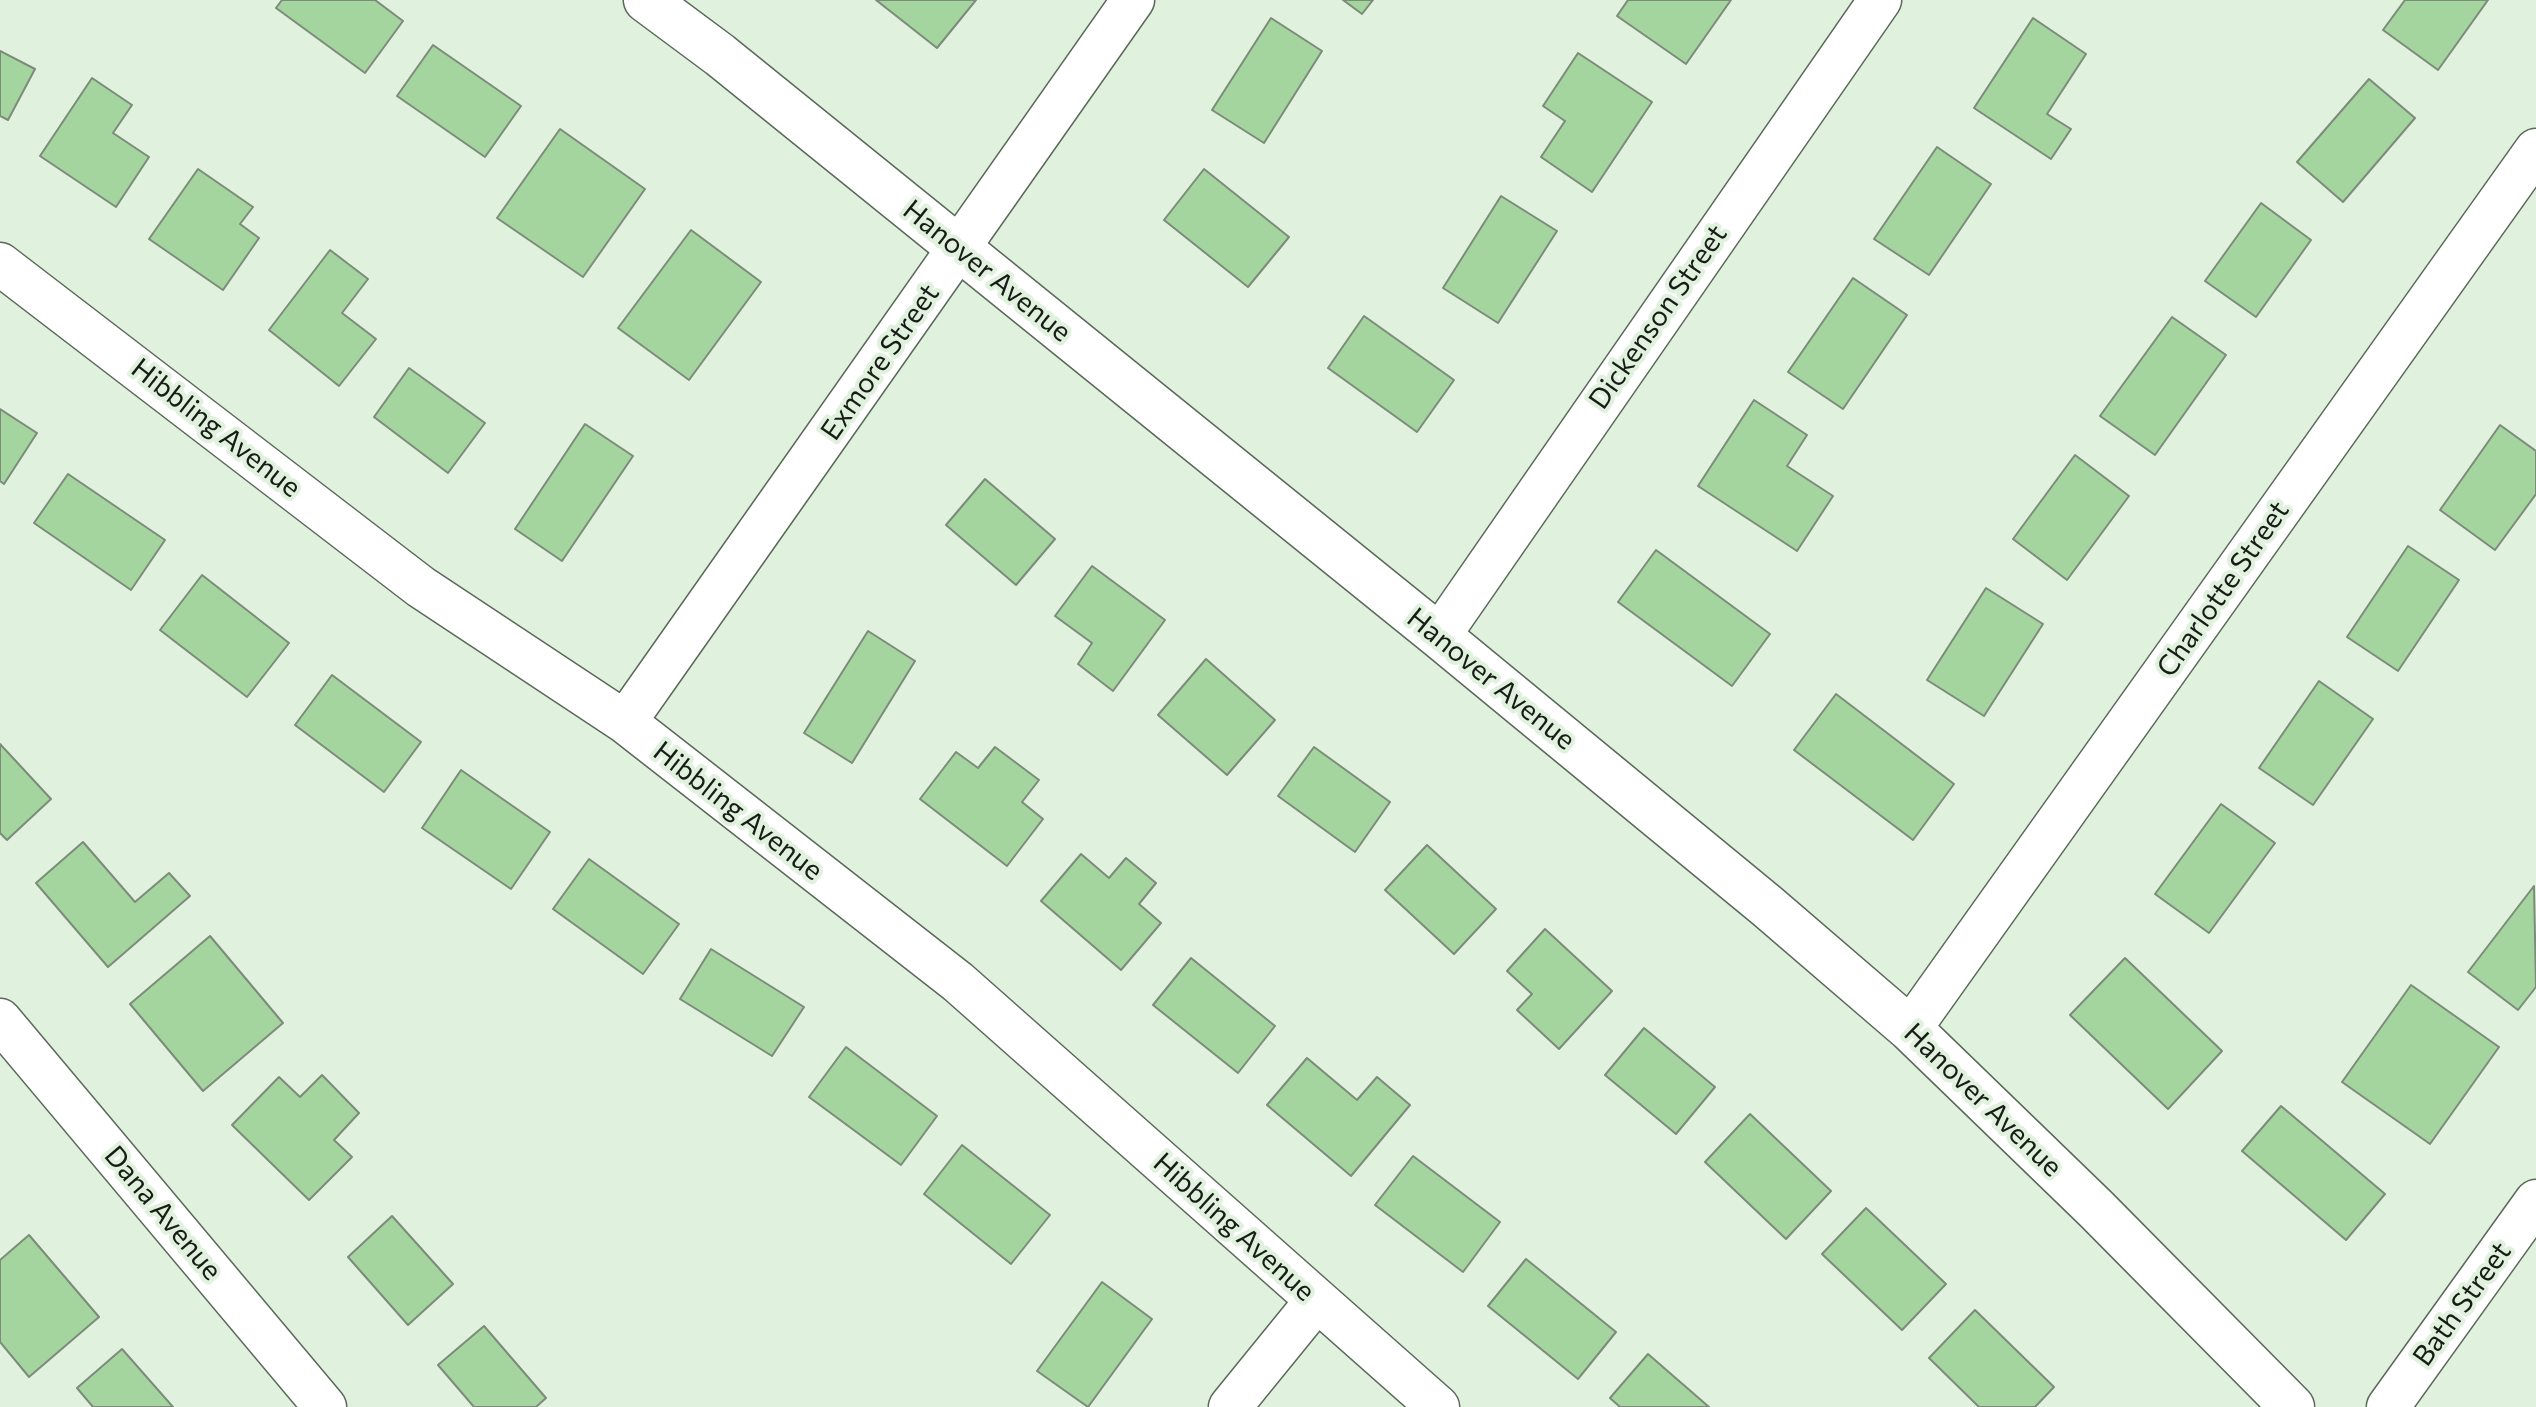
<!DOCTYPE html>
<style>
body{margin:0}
canvas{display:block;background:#e0f1de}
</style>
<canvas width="2536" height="1407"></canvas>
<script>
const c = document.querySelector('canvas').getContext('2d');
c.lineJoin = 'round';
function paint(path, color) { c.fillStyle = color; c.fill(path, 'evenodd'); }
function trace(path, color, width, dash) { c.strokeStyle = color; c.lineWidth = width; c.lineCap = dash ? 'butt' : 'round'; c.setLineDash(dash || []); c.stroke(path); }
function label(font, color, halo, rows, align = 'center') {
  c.font = font + ' Commissioner,sans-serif'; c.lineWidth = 8; c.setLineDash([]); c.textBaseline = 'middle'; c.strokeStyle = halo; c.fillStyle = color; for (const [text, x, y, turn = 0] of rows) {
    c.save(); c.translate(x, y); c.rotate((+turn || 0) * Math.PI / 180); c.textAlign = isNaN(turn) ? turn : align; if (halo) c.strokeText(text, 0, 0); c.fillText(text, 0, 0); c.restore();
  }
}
const building = new Path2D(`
 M282 0H375L403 21 365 73 276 8Z
 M876 0H976L937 48Z
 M1343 0H1373L1362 14Z
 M1628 0H1731L1686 64 1617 16Z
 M2405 0H2488L2438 70 2383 30Z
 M1271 18 1322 51 1264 143 1212 110Z
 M2033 18 2086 54 2047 114 2071 129 2051 159 1974 108Z
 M433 45 521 106 485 157 397 96Z
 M0 51 35 69 8 120 0 116Z
 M1578 53 1652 102 1592 192 1541 157 1565 121 1543 106Z
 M92 78 132 105 113 133 149 157 116 207 40 156Z
 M2369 79 2415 118 2343 202 2297 162Z
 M560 129 645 189 583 277 497 218Z
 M1937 147 1991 184 1929 275 1874 239Z
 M198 169 253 207 240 224 259 238 223 290 149 239Z
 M1204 169 1289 237 1248 287 1164 220Z
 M1501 196 1557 231 1498 323 1443 288Z
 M2261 203 2311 240 2256 317 2205 281Z
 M691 230 761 282 689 380 618 328Z
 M330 250 368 279 342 313 376 339 339 386 269 330Z
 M1853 278 1907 315 1843 409 1788 372Z
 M1364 316 1454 380 1417 432 1328 368Z
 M2172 317 2226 355 2155 455 2100 416Z
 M409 368 485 423 448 473 374 417Z
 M1754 400 1807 435 1787 466 1833 496 1797 551 1698 486Z
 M0 409 37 433 4 484 0 481Z
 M585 424 633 456 562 561 515 529Z
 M2500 425 2536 451V494L2495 550 2440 510Z
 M2075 455 2129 496 2067 580 2013 539Z
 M68 474 165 540 131 590 34 523Z
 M985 479 1055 539 1016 585 946 525Z
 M2408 546 2459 580 2398 671 2347 637Z
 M1656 550 1770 634 1732 686 1618 602Z
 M1092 566 1165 620 1113 691 1078 664 1092 643 1055 616Z
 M202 575 289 643 247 697 160 630Z
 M1986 588 2043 624 1984 716 1927 680Z
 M868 631 915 661 852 763 804 733Z
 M1206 659 1275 720 1227 775 1158 715Z
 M332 675 421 742 384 792 295 725Z
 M2319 681 2373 719 2313 805 2259 768Z
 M1836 694 1954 784 1913 840 1794 750Z
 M0 744 51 799 7 840 0 833Z
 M995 747 1039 780 1022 802 1043 819 1007 866 920 799 956 752 978 768Z
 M1314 747 1390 802 1355 852 1278 796Z
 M461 770 550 832 511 889 422 828Z
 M2221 804 2275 843 2209 933 2155 894Z
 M83 842 135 902 169 873 190 896 108 967 36 883Z
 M1427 845 1496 909 1454 954 1385 890Z
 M1081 854 1109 878 1126 858 1156 883 1139 904 1161 923 1121 970 1041 901Z
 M589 859 679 924 643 974 553 909Z
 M2534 886 2536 987 2518 1010 2468 972Z
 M1545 929 1612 991 1559 1049 1517 1010 1532 994 1507 971Z
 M210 936 283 1023 203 1091 130 1004Z
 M711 949 804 1007 772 1056 680 999Z
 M1191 958 1275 1026 1238 1073 1153 1005Z
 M2125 958 2222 1051 2168 1109 2070 1015Z
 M2411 985 2499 1047 2430 1144 2342 1082Z
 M1644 1028 1715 1087 1676 1134 1605 1075Z
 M846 1047 937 1116 901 1165 809 1097Z
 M1307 1058 1357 1100 1377 1077 1410 1105 1351 1176 1267 1105Z
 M322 1075 359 1113 334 1140 352 1157 309 1200 232 1125 279 1077 300 1097Z
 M2281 1106 2385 1194 2346 1240 2242 1151Z
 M1750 1114 1831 1191 1786 1239 1705 1162Z
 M962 1145 1050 1215 1011 1264 924 1194Z
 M1413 1156 1500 1222 1463 1272 1375 1205Z
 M1866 1208 1946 1284 1902 1330 1822 1254Z
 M392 1216 453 1284 408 1325 348 1257Z
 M29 1235 99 1317 29 1377 0 1342V1260Z
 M1526 1259 1616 1332 1578 1379 1488 1306Z
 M1102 1282 1152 1319 1088 1407 1037 1371Z
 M1975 1310 2054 1387 2035 1407H1979L1929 1358Z
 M484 1326 546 1398 536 1407H474L438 1365Z
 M122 1349 173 1407H93L77 1388Z
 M1648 1354 1709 1407H1620L1610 1398Z`);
const street = new Path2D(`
 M0 264 421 587 625 722 958 982 1438 1407
 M1439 636 1880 0
 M625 722 1133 0
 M0 1020 325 1407
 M1910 1029 2536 150
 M1230 1407 1317 1300
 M2388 1407 2536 1201`);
const secondary = new Path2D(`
 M646 0 720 55 1439 636 1767 906 1910 1029 2096 1209 2292 1407`);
const streetNames = [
 ["Hanover Avenue",987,271,39],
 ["Dickenson Street",1658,317,-55],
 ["Exmore Street",880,362,-55],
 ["Hibbling Avenue",216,428,38],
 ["Charlotte Street",2223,589,-55],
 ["Hanover Avenue",1491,679,39],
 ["Hibbling Avenue",738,811,38],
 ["Hanover Avenue",1983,1100,44],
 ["Dana Avenue",163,1213,50],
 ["Hibbling Avenue",1234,1227,42],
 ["Bath Street",2462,1304,-54]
];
paint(building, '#a4d59f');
trace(building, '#7c8b7a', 2);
trace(street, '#5a6959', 45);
trace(secondary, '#5a6959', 47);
trace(street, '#fff', 42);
trace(secondary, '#fff', 44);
label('28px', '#171d16', '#e0f1de', streetNames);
</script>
